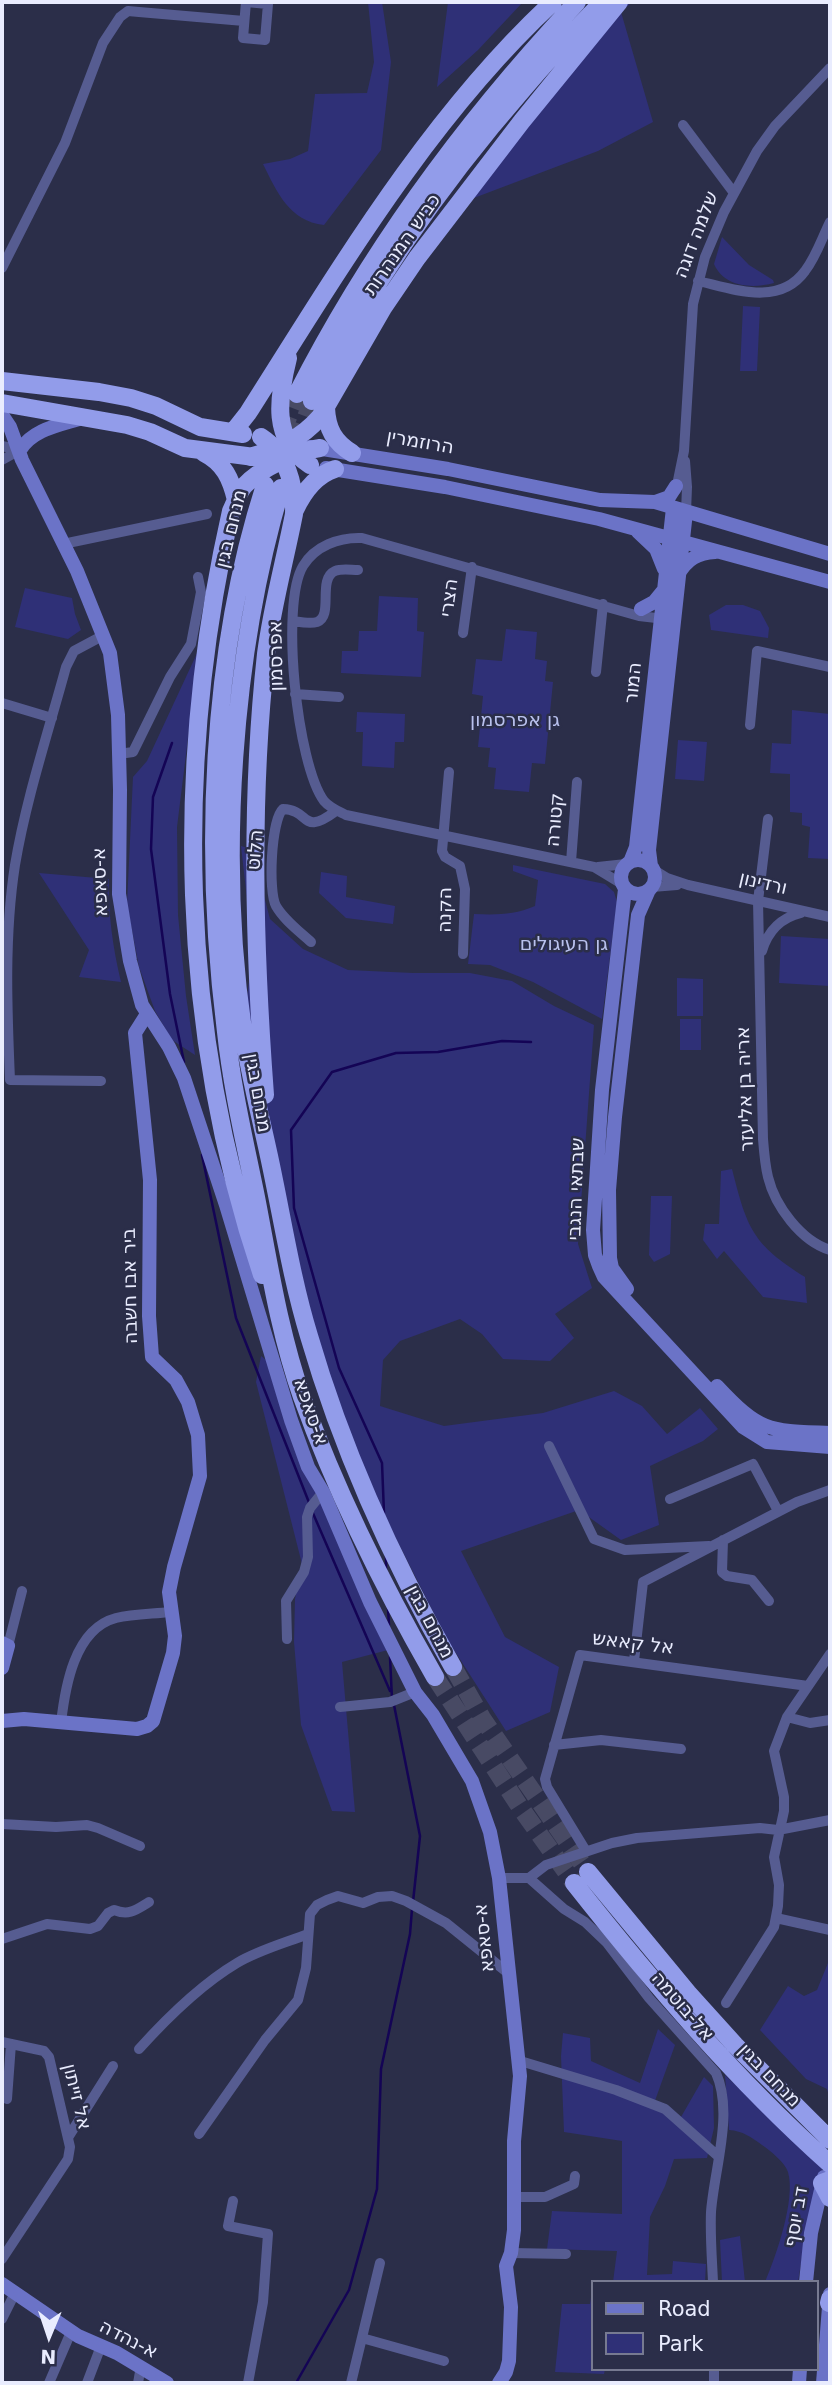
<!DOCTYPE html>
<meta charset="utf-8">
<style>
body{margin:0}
#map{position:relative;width:832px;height:2385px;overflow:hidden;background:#2b2e49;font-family:"DejaVu Sans",sans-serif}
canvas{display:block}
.frame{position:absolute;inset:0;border:4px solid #e9ecfe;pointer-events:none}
.legend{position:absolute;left:591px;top:2280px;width:228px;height:91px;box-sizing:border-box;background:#2b2e49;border:2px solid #777a91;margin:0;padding:9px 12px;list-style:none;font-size:21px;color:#e9ecfe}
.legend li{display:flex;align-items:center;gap:14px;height:35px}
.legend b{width:35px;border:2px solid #777a91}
.north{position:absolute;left:14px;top:2301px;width:70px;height:70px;-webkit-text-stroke:5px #2b2e49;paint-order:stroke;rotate:182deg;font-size:19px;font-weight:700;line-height:28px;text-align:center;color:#e9ecfe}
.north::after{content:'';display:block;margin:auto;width:24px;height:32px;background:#e9ecfe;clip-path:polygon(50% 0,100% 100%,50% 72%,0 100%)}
</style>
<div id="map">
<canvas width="832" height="2385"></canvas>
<div class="frame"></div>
<ul class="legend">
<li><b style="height:9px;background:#6b73c7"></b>Road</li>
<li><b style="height:19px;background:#2f3077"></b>Park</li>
</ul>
<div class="north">N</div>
</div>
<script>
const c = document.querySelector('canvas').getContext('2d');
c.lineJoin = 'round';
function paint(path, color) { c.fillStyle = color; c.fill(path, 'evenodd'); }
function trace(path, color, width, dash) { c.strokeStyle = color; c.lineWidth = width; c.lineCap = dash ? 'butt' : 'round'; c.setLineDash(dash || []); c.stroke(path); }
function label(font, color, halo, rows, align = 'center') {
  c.font = font + ' "DejaVu Sans",Heebo,sans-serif'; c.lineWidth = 5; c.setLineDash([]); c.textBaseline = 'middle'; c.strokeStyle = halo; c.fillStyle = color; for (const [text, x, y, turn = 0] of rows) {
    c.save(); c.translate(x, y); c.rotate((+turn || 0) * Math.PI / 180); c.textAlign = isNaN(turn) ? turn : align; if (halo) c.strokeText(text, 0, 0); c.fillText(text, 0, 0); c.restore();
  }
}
const green = new Path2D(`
 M368 2H382L391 62 381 150 324 225C289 221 277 192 263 164L290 159 308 151 315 94 367 93 374 62Z
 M448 2H523L478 50 437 87Z
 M607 2H632L621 12 653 122 598 151 458 204 576 39Z
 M722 237 749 265 773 280 774 283C752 289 724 287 714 264Z
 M743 306 760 307 757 371H740Z
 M25 588 72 598 75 614 81 630 68 639 15 627Z
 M379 596 418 598 417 631 424 632 421 677 341 673 342 651H358L359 631H377Z
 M726 605H743L760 611 769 628 768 638 711 630 709 615Z
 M506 629 537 632 535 659 547 661 545 681 553 682 545 764 532 763 529 792 494 789 496 768 488 767 490 748 478 747 483 696 472 694 476 659 502 661Z
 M199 649 177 827 178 915 186 996 195 1055 172 1040 155 1011 139 967 127 904 133 777 147 761Z
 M792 710 830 714V859L808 858 810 827 802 825V813L790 812V774L770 773 772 743 791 744Z
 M357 712 405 714 404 742H395L394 768 362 766 363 732H356Z
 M678 740 707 742 704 781 675 779Z
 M241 846 261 852 260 881 270 919 303 949 348 970 413 973H470L512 981 554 1006 594 1025 578 1244 592 1288 555 1314 574 1338 550 1361 503 1359 482 1334 460 1319 400 1341 383 1360 380 1406 444 1426 543 1413 614 1391 642 1406 667 1434 700 1408 718 1429 703 1441 650 1466 659 1525 621 1540 579 1510 461 1551 505 1637 559 1667 550 1712 506 1731 447 1639 377 1501 331 1394 242 1032 253 953Z
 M513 865 605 884 614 892 617 902 602 1019 533 982 490 965 468 964 474 914C496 915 514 915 535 906L538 880 513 871Z
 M321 872 347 876 346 897 395 906 393 924 346 918 319 893Z
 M39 873 109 879C108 915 113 948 121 982L79 977 89 950Z
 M781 936 830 939V986L779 983Z
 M677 978 703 979V1016H677Z
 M680 1019H701V1050H680Z
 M732 1169C747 1228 752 1244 805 1277L807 1303 763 1297 724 1251 717 1259 703 1240 705 1224H719L721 1171Z
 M651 1196H672L670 1254 654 1262 649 1255Z
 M261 1356 269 1362 388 1650 342 1662 355 1812 332 1811 301 1725 294 1642 295 1599 302 1564 256 1382Z
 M830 1958V2099L827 2089 806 2079 760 2030 788 1986 804 1996 817 1990Z
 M658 2029 675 2045 652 2109 681 2117 704 2077 713 2086 714 2128 707 2158 674 2159 665 2186 650 2217 647 2275 672 2274 673 2261 706 2264 705 2282H613L617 2251 547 2249 552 2211 622 2214V2141L564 2132 561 2056 563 2033 590 2038 591 2061 640 2083Z
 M725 2075 823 2167 808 2219 798 2282H765C776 2256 796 2199 788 2172 785 2163 771 2151 762 2145 751 2137 743 2131 729 2130Z
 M740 2236 745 2282H722L720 2240Z
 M592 2290V2369H605L604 2374 555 2372 562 2304H590Z`);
const stream = new Path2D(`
 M172 743 153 797 151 849 170 994 184 1062
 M202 1155 236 1318 310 1505
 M312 1511 390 1691
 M384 1513 382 1463 339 1368 294 1208 291 1130 332 1072 396 1053 438 1052 502 1041 531 1042
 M386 1555V1569
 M388 1608 389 1625
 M390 1657 392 1699
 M394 1705 420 1836 413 1902
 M296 2383 349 2290 377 2189 381 2069 410 1934 412 1909`);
const highwayTunnel = new Path2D(`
 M282 433 297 394
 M297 442 312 401
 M453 1667 482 1718 588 1872
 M435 1677 520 1807 574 1883`);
const street = new Path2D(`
 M246 2 268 4 265 40 243 38Z
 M683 125 734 193
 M2 268 65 143 103 43 120 17 128 11 139 12 244 21
 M698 281C733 289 779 307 805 271 816 257 822 238 830 222
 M2 446 20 450
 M2 460 20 450
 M685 461 687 487 686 512
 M676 490 684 451 693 304 705 257 724 212 757 151 775 126 830 68
 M63 544 207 514
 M293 621C300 622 310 624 317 622 334 616 317 579 335 571 342 568 351 570 358 570
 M463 633 472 567
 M596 672 603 604
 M295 694 339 697
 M2 703 52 718
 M750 725 757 651 830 667
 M119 754 133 752 170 677 191 644 201 592 198 577
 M449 772 442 851 445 857 460 866 465 889 463 954
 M768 819 758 901 763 1139C764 1152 765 1165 768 1177 775 1206 801 1241 830 1250
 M571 862 577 782
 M598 867 626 864
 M654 870 667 878 688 885 830 917
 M622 884 594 867 346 815C338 811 330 808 324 801 297 765 280 604 303 566 315 546 339 537 362 538L639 616 665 619
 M652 887 677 885
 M311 942C299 931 284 920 276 906 268 892 271 820 283 809 311 810 301 837 336 811
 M762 951C768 931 780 918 801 913
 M101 1081 10 1080C7 1009 4 936 15 865 26 799 48 733 66 667L74 651 104 635
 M549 1446 594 1539 625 1550 709 1546
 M670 1499 753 1464 778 1511
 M723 1540 722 1572 727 1576 752 1580 769 1601
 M287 1639 286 1601 304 1572 308 1557 307 1517 310 1508 323 1492
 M8 1646 22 1591
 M634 1661 643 1582 797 1502 830 1490
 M340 1707 390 1702 415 1692
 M787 1717 810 1723 830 1720
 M61 1723C65 1688 74 1629 116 1618 133 1614 152 1614 170 1612
 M554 1745 601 1740 681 1749
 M2 1824 56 1827 87 1825 98 1828 140 1846
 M586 1851 547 1787 545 1779 580 1655 808 1686
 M499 1878H529L546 1865 612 1843 637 1838 760 1828 778 1830 830 1820
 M529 1878 564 1909 585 1922 607 1943 649 1998 716 2073C734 2113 714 2170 711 2212 710 2235 712 2259 713 2282
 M776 1918 830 1930
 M2 1939 47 1924 90 1929 98 1926 108 1913 114 1910C129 1916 136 1910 149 1902
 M726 2003 774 1927 778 1906 779 1885 774 1857 784 1811V1797L774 1751 787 1717 830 1654
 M2 2042 44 2051 49 2057 70 2147 68 2159 2 2259
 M139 2049C167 2018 200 1985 237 1963 259 1950 285 1943 308 1934
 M517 2060 616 2090 665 2109 719 2157
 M7 2099 11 2044
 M199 2134 265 2040 298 2000 306 1968 310 1914 317 1905 327 1900 338 1896 363 1903 378 1897 392 1896 406 1901 446 1923 508 1973
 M69 2136 113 2066
 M515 2197H545L574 2184 575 2176
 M233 2201 228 2226 268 2234 263 2302 248 2383
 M511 2253 566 2254
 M2 2319 15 2293
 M362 2338 444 2361
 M49 2383 71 2332
 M87 2383 101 2346
 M138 2383 141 2366
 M351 2383 380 2263
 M714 2383V2369`);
const secondary = new Path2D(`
 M2 415 10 427 22 460 77 571 110 653 118 715 120 790 119 894 130 961 142 1005 169 1047 184 1078 226 1205 291 1420 308 1467 323 1492 370 1602 415 1692 433 1715 472 1781 490 1832 499 1878 520 2076 514 2141V2230L511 2253 506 2266 511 2307 509 2361 506 2372 499 2383
 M310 447 448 469 600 500 655 502 830 554
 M20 450C33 429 60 425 82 418
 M326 468 445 487 599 519 830 582
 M655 502 669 497 676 486
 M638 532 656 549 664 569
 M678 575C687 559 698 553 715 552
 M641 609 654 602 663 591
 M621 877a17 17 0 1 1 34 0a17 17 0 1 1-34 0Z
 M630 862 636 847 673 508
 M651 866 649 850 686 512
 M625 889 602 1090 593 1230 595 1255 599 1266 604 1277 616 1290 743 1427 767 1442 830 1447
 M627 1289 612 1268 610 1258 609 1190 615 1117 638 915 649 890
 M717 1386C760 1432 768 1431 830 1433
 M2 1643 8 1646 2 1668
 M2 1721 24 1719 137 1729 147 1726 153 1721 173 1653 175 1636 169 1592 174 1567 200 1476 198 1435 188 1402 176 1380 152 1357 149 1316 150 1180 135 1033 147 1014
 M806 2282 811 2233 824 2177
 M2 2284 78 2336 117 2353 167 2383
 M799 2383 800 2369
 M823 2383 830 2294`);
const highway = new Path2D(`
 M288 358C278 398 271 439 310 465
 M2 381 99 392 131 398 156 406 200 427 243 434
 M297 394C371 249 466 120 577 2
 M312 401C368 288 441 183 524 88 549 59 575 29 603 2
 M2 403 127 425 150 432 185 448 262 458
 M326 408C327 429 334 442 352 453
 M233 432 248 413C339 270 428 118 553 2
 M261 437C287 454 295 484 294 514 285 560 272 607 266 654 250 801 254 948 265 1095
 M204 453C224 463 231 479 236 500
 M250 457C278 449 301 439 320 417L383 308 417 258 522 121 619 2
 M265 485C210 655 204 856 226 1032 232 1088 245 1143 256 1197 269 1264 279 1332 302 1397 337 1494 384 1588 435 1677
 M281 488C232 654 218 859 243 1030 249 1072 260 1114 269 1156 282 1216 291 1277 309 1336 343 1453 393 1562 453 1667
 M295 510C303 493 316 475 335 469
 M262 1275C179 1028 174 763 231 511 235 503 238 493 244 486 259 469 298 451 320 448
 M588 1872 688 1993 735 2045 830 2140
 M574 1883C653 1983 735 2079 830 2164
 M830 2180 822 2183 830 2198
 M829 2303 830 2299`);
const streetNames = [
 ["שלמה דוגה",697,235,-69],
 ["כביש המנהרות",403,245,-55],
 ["הרוזמרין",420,443,10],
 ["מנחם בגין",232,529,-76],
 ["הצרי",450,598,-82],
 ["אפרסמון",277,656,-91],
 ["המור",634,683,-84],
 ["קטורה",556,820,-85],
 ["הלוט",256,850,-85],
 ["א-סאפא",101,882,-92],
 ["ורדינון",763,884,13],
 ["הקנה",446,910,-89],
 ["אריה בן אליעזר",746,1089,-92],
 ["מנחם בגין",257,1093,80],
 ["שבתאי הנגבי",577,1189,-88],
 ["ביר אבו חשבה",131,1286,-91],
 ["א-סאפא",310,1412,71],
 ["מנחם בגין",429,1622,62],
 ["אל קאאש",633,1644,7],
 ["א-סאפא",485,1938,-96],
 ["אל-בוטמה",682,2007,49],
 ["מנחם בגין",769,2076,46],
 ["אל זייתון",76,2097,76],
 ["דב יוסף",797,2217,-80],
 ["א-נהדה",128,2340,27]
];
const parkNames = [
 ["גן אפרסמון",515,721],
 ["גן העיגולים",564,945]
];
paint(green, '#2f3077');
trace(stream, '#140455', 2.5);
trace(highwayTunnel, '#484a64', 18, [18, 9]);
trace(street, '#565c91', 10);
trace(secondary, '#6b73c7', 14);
trace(highway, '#929cea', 18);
label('19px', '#e9ecfe', '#2b2e49', streetNames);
label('19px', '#b9c1ee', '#2b2e49', parkNames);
</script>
